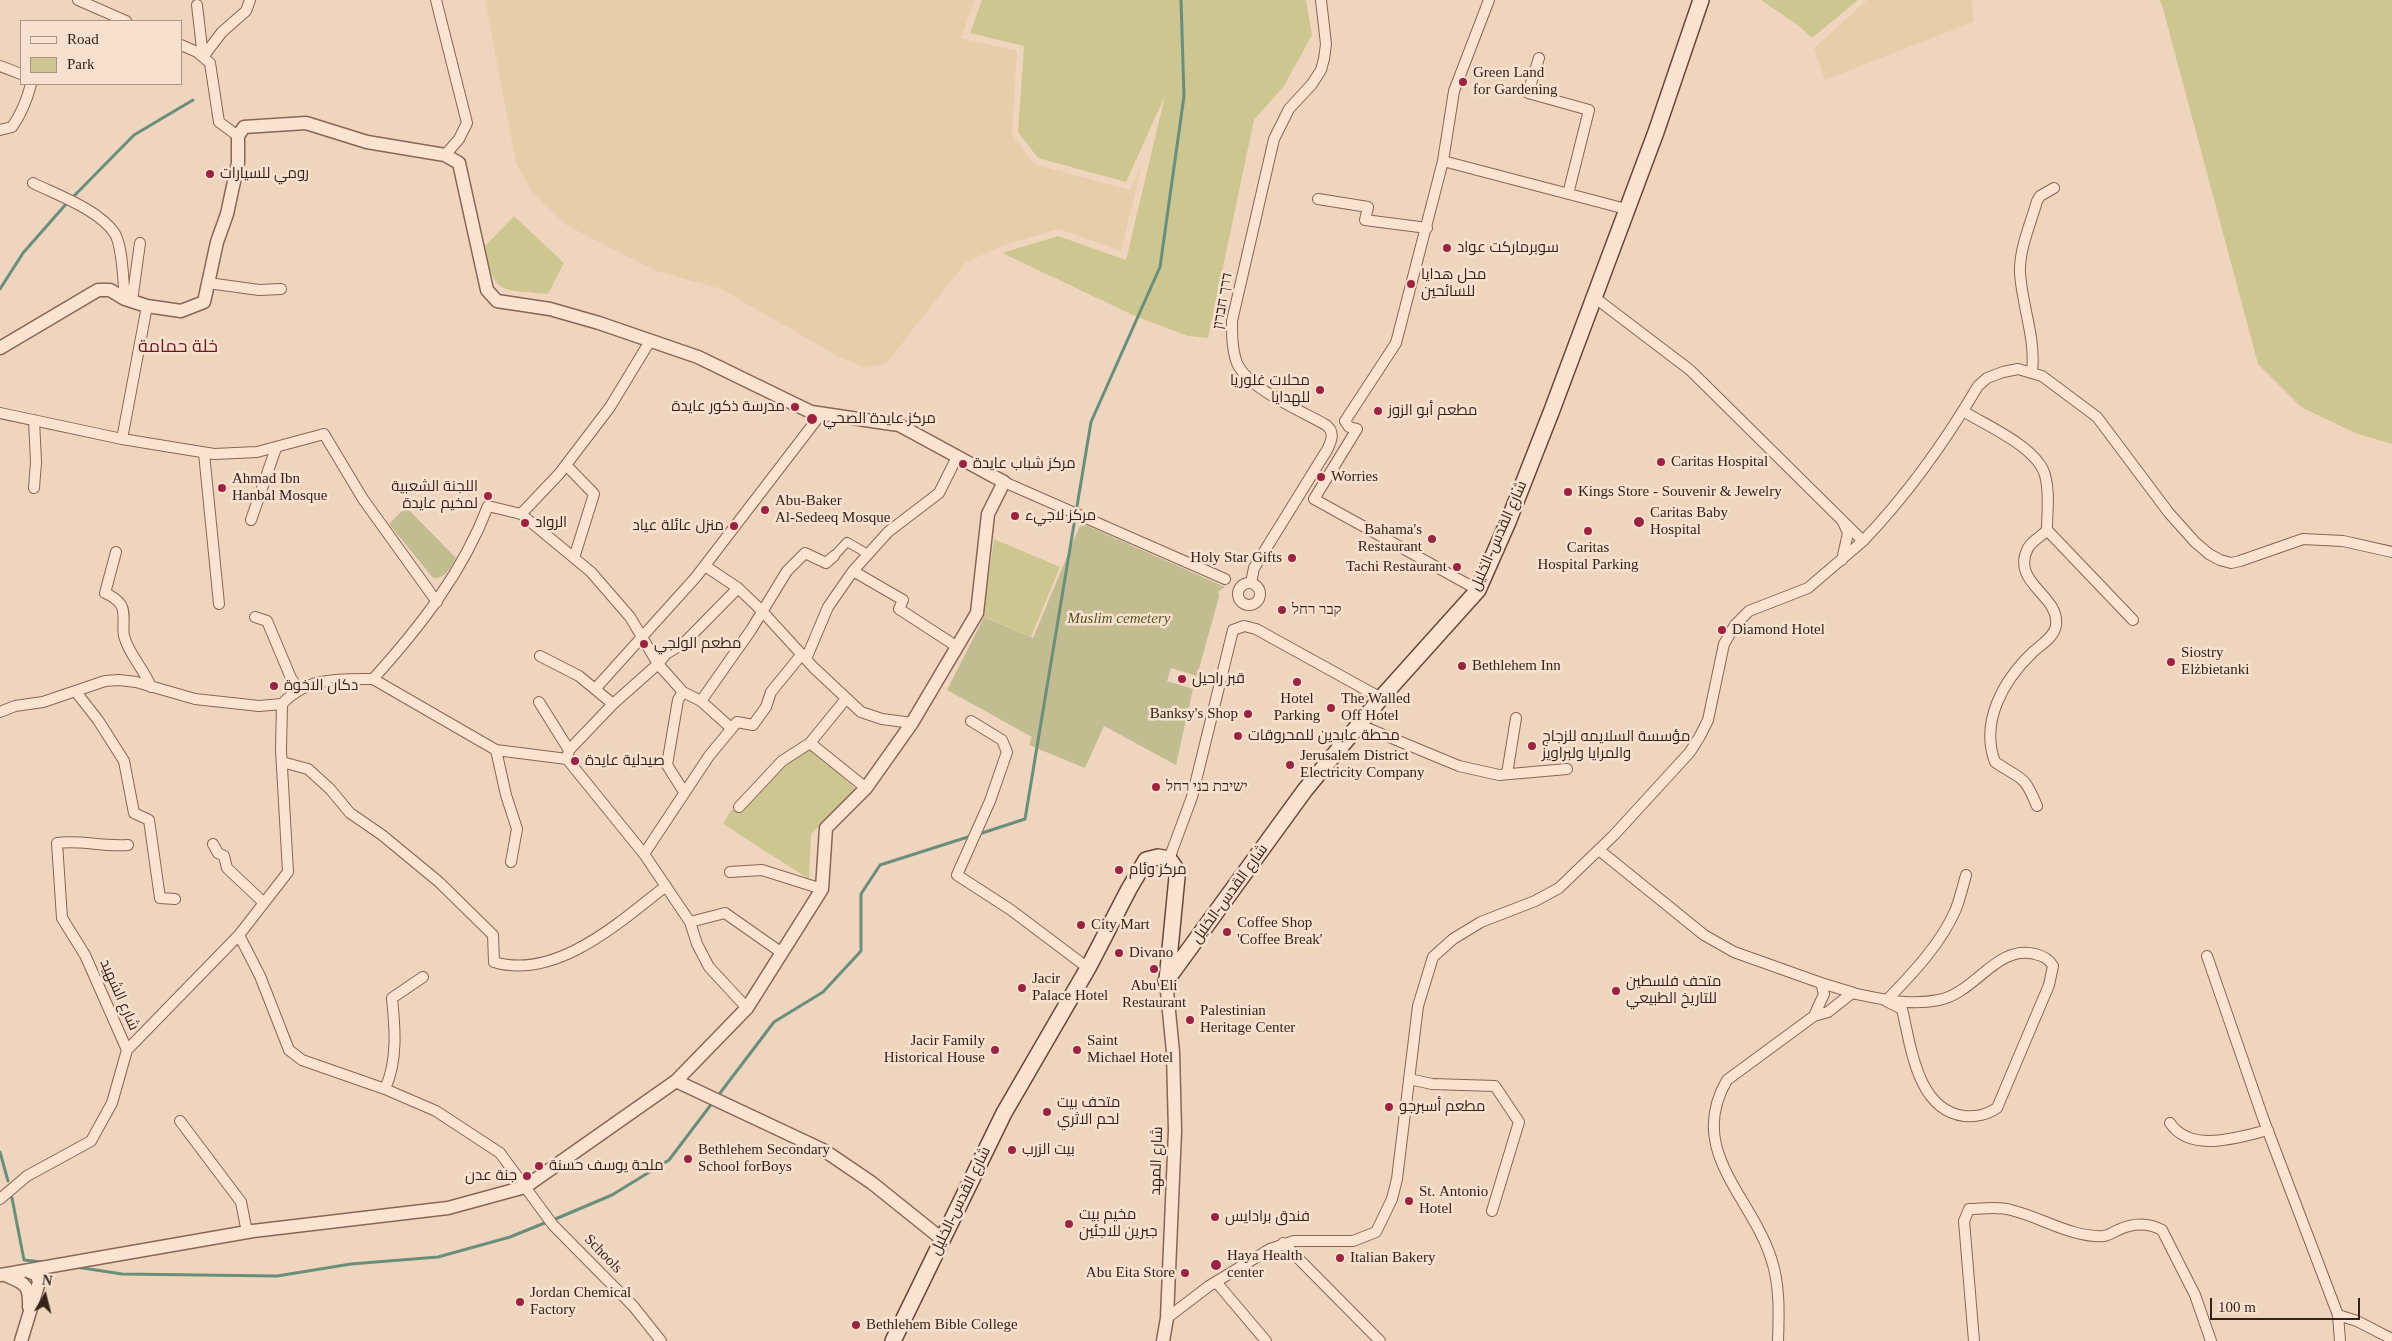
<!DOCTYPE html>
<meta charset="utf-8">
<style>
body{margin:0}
#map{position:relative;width:2392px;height:1341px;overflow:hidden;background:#f0d5be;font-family:"Times New Roman",serif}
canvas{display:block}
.legend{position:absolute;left:20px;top:20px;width:162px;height:65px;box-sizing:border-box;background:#f7e1ce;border:1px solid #aa9586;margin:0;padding:6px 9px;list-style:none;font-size:15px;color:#37221b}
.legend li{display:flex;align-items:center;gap:10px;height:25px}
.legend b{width:25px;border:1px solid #aa9586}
.north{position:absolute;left:20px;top:1271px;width:50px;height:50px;-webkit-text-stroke:4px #f7e1ce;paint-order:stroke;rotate:8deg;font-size:14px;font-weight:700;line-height:20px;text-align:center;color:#37221b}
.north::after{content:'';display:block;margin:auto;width:18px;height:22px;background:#37221b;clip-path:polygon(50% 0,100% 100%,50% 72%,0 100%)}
.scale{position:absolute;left:2210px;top:1298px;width:150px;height:22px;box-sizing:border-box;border:2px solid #37221b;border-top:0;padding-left:6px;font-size:15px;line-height:18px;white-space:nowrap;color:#37221b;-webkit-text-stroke:4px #f7e1ce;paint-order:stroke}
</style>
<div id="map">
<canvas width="2392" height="1341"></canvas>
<ul class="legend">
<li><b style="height:6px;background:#fae4d1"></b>Road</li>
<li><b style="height:14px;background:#cec691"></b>Park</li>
</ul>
<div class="north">N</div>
<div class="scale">100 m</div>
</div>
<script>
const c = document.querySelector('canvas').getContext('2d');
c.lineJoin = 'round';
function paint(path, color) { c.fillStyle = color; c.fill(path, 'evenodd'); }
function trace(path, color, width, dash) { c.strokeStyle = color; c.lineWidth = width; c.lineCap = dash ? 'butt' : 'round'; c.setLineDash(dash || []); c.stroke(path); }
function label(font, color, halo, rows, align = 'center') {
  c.font = font + ' "Times New Roman",Cairo,Heebo,serif'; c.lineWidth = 5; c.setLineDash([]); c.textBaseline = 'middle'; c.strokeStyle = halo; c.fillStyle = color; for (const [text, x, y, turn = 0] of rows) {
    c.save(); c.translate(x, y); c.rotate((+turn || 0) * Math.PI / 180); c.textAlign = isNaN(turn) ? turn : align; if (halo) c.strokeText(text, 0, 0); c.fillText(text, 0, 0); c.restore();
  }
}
const farmland = new Path2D(`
 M485 0H975L961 38 1017 51 1012 134 1034 164 1130 190 1143 161 1121 251 1058 229 999 247 965 263 886 364 866 368 841 358 721 289 656 271 566 225 532 192 516 163Z
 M1867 0H1972L1973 22 1825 80 1814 48Z`);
const green = new Path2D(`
 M982 0H1306L1312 35 1284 86 1254 120 1208 338 1188 336 1135 316 1002 253 1058 236 1126 260 1165 96 1126 182 1038 158 1018 132 1024 46 970 33Z
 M1761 0H1858L1812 38 1798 25Z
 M2159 0H2392V444L2355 433 2301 407 2258 364 2162 5Z
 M514 216 564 263 548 294C501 289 494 297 485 246Z
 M994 539 1060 567 1031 637 983 616Z
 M811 748 856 789 811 834 809 879 723 824 731 810 740 809 785 761Z`);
const cemetery = new Path2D(`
 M406 507 456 558C450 568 446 579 433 578L389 524Z
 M1081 523 1225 587 1218 592 1219 597 1197 676 1171 668 1167 681 1193 689 1176 765 1104 726 1085 768 1029 745 1032 737 947 690 984 617 1033 638Z`);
const stream = new Path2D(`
 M72 198 134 135 193 100
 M0 289 23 253 67 203
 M979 834 1025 819 1091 422 1160 267 1184 96 1181 0
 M717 1097 774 1022 823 992 861 951V894L880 865 971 836
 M0 1152 8 1181
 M12 1198 24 1260 42 1262
 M553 1220 612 1195 669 1160 713 1102
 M76 1267 122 1274 277 1276 351 1264 438 1257 510 1237 547 1222`);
const pedestrian = new Path2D(`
 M834 556 847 542 868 554`);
const minor = new Path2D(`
 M78 0 126 21
 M436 0 467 123 459 139 445 155
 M197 5 203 57
 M181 45 197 52 210 63 219 122 238 136
 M203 57 222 32 246 11 250 0
 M1539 58 1528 93 1589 110 1568 194
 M0 66 21 74
 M0 130 12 127C22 113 27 100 31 84
 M1443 161 1626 209
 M33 183C57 195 100 210 115 234 123 248 123 282 125 299
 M1318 199 1368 207 1365 220 1427 228
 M208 283 259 290 281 289
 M1594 297 1690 370 1863 541C1908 494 1945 442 1978 386L1987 378 2003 372 2018 369 2042 376 2097 417 2169 513 2195 542 2209 554 2220 560 2231 563 2240 561 2303 539 2343 541 2392 552
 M132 301 140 243
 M147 306 122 439 214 454 257 452 324 434 363 499 437 602
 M2032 372C2036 338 2022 306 2020 273 2019 249 2031 223 2037 201L2040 196 2054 188
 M1963 411C1987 426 2037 447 2045 475 2050 493 2047 512 2047 530 2041 537 2033 540 2028 548 2010 583 2060 595 2056 625 2055 637 2039 646 2032 653 2003 681 1980 722 1995 762 2023 781 2023 773 2037 806
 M0 413 122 439
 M34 420 36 462 34 488
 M204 453 219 604
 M566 465 594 494 574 558
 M1004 482 1225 579
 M521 514 559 474 610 407 650 341
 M251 520 276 448
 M2047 530 2133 620
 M116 552 105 593C112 596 117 599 121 605 126 613 122 626 124 636 129 655 144 669 151 687
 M1842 560 1848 533 1843 522
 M705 566 738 588 762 611 813 667 861 712 882 719 912 723
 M853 571 903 600 899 609 956 646
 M1251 583 1254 568 1327 450C1332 440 1335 432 1326 425 1302 411 1248 389 1237 363 1232 350 1232 335 1232 321L1274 139 1289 109 1312 84 1321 70 1324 59 1326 44 1321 0
 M1238 594a11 11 0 1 1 22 0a11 11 0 1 1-22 0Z
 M1478 590 1314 499 1357 429 1349 427 1345 421 1396 343 1443 161 1454 91 1489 0
 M255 617 267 621 291 678 298 689
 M540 656 579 676 613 704 658 664 666 654 684 643 738 588
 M806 659 828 607 853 571 888 532 939 493 957 457
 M373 679C420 627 463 572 488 506L521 514 591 572 630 617 658 664 683 692 701 701 731 728
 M596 688 696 577 821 414
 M76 692 98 720 124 761 134 813 149 820 160 898 175 899
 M683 692 678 700 667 765 684 792
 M701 701 751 630 787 571 805 553 826 563 834 556
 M539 702 569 750
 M0 712 15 706 43 702 105 681 119 680 136 682 195 699 259 706 282 704
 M971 721 1002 740 1007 752 990 801 957 875 1011 910 1088 968
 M1360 725 1459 766 1499 775 1567 769
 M810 743 866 788
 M496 750 506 795 517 829 511 862
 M567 759 569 750 613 704
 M282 762 308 769 330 789 350 813 382 835 439 882 493 935 494 962C556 981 621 921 666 886
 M1507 774 1516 718
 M739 807 782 761 810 743 845 700
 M213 844 218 853 224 856 227 868 264 903
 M1599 850 1704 935 1734 952 1821 983 1824 994 1814 1016
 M644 854 709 756 737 722 753 725 766 707 771 692 802 654
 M1169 859 1192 797 1233 630 1244 626 1256 629 1381 698
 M730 872 762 870 822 889
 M690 922 725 913 782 953
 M239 935 260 976 289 1050 302 1060 385 1089 436 1111 500 1153 553 1225 634 1307 661 1341
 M2207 956 2263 1118 2338 1315
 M1821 983 1854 993
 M1886 1001C1912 974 1941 944 1956 909 1960 898 1963 886 1966 875
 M127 1050 239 935 288 872 281 750 282 704C307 677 339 679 373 679L496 750 567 759 644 854 690 922 697 944 709 967 747 1008
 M1409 1079 1432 1084 1495 1086 1519 1122 1492 1211
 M385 1089C398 1060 395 1028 392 998L423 977
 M180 1121 241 1202 247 1232
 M2170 1123C2191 1154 2239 1137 2268 1130
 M0 1199 27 1176 91 1141 112 1103 127 1050 85 955 62 918 57 843C81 840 104 847 128 845
 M1283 1243 1380 1341
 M1217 1283 1266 1341
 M1167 1318 1209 1286 1270 1249 1294 1241H1353L1376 1232 1392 1199 1397 1179 1418 1006 1433 957 1453 939 1481 922 1535 901 1559 888 1614 835 1690 752 1700 736 1708 720 1724 644 1735 625 1749 611 1808 588 1863 541
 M1778 1341C1779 1314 1780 1284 1771 1258 1751 1196 1686 1150 1727 1080L1814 1016 1828 1012 1852 993C1881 999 1910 1006 1939 1000 1975 993 1997 944 2035 954 2044 956 2049 959 2053 966L2049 985 1997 1108C1986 1115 1977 1117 1964 1116 1917 1110 1911 1046 1902 1009L1886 1001
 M1974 1341 1964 1221 1969 1209C1982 1209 1998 1206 2011 1210 2041 1217 2072 1238 2104 1236 2109 1235 2114 1232 2118 1230 2133 1223 2147 1222 2162 1230L2195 1295 2211 1341
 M2340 1341 2338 1315 2357 1321 2392 1339`);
const tertiary = new Path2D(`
 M0 348 98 290H110L125 299 147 306 181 311 204 302 217 242 227 214 238 163V136L244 127 306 123 367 142 445 155 459 163 487 290 497 301 550 309 599 323 698 357 811 412 899 425 1004 482 988 514 977 613 912 723 866 788 826 828 822 889 747 1008 676 1081 525 1187 448 1208 253 1231 0 1275
 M676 1081 825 1151 872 1183 943 1240
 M5 1275C24 1283 30 1284 29 1307
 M21 1341 39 1282 37 1275 28 1271
 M1163 1341 1167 1318 1175 1131 1173 1052 1166 981`);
const secondary = new Path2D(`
 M1166 981 1305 790 1381 698 1478 590 1508 522 1552 410 1656 132 1701 0
 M893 1341 1004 1113 1088 968 1129 889 1146 860 1158 857 1169 859 1176 869 1177 877 1167 980`);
const markers = [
 [1463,82,5,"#9b2341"],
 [210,174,5,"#9b2341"],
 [1447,248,5,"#9b2341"],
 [1411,284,5,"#9b2341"],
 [1320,390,5,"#9b2341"],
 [795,407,5,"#9b2341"],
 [1378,411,5,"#9b2341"],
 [812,419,6,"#9b2341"],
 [1661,462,5,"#9b2341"],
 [963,464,5,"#9b2341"],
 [1321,477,5,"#9b2341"],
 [222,488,5,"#9b2341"],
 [1568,492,5,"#9b2341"],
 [488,496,5,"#9b2341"],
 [765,510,5,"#9b2341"],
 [1015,516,5,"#9b2341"],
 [1639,522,6,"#9b2341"],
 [525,523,5,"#9b2341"],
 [734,526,5,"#9b2341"],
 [1588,531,5,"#9b2341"],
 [1432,539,5,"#9b2341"],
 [1292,558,5,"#9b2341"],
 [1457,567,5,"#9b2341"],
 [1282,610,5,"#9b2341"],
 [1722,630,5,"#9b2341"],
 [644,644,5,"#9b2341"],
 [2171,662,5,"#9b2341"],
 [1462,666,5,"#9b2341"],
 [1182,679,5,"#9b2341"],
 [1297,682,5,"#9b2341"],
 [274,686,5,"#9b2341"],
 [1331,708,5,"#9b2341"],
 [1248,714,5,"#9b2341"],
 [1238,736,5,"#9b2341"],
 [1532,746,5,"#9b2341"],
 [575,761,5,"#9b2341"],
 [1290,765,5,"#9b2341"],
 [1156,787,5,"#9b2341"],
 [1119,870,5,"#9b2341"],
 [1081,925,5,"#9b2341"],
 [1227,932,5,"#9b2341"],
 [1119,953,5,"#9b2341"],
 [1154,969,5,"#9b2341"],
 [1022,988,5,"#9b2341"],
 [1616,991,5,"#9b2341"],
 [1190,1020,5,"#9b2341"],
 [995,1050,5,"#9b2341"],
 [1077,1050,5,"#9b2341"],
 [1389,1107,5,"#9b2341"],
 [1047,1112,5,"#9b2341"],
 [1012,1150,5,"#9b2341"],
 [688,1159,5,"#9b2341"],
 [539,1166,5,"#9b2341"],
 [527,1176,5,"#9b2341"],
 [1409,1201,5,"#9b2341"],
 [1215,1217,5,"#9b2341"],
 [1069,1224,5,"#9b2341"],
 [1340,1258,5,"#9b2341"],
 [1216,1265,6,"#9b2341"],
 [1185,1273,5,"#9b2341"],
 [520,1302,5,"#9b2341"],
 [856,1325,5,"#9b2341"]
];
const poiNames = [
 ["Green Land",1473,73],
 ["for Gardening",1473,90],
 ["رومي للسيارات",220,174],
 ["سوبرماركت عواد",1457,248],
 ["محل هدايا",1421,275],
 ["للسائحين",1421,292],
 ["محلات غلوريا",1310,381,"right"],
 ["للهدايا",1310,398,"right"],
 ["مدرسة ذكور عايدة",785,407,"right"],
 ["مطعم أبو الزوز",1388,411],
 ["مركز عايدة الصحي",823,419],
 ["Caritas Hospital",1671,462],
 ["مركز شباب عايدة",973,464],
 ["Worries",1331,477],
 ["Ahmad Ibn",232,479],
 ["Hanbal Mosque",232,496],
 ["اللجنة الشعبية",478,487,"right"],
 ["لمخيم عايدة",478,504,"right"],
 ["Kings Store - Souvenir & Jewelry",1578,492],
 ["Abu-Baker",775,501],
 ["Al-Sedeeq Mosque",775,518],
 ["Caritas Baby",1650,513],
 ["Hospital",1650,530],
 ["مركز لاجيء",1025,516],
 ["الرواد",535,523],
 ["منزل عائلة عياد",724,526,"right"],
 ["Bahama's",1422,530,"right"],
 ["Restaurant",1422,547,"right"],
 ["Caritas",1588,548,"center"],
 ["Hospital Parking",1588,565,"center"],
 ["Holy Star Gifts",1282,558,"right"],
 ["Tachi Restaurant",1447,567,"right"],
 ["קבר רחל",1292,610],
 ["Diamond Hotel",1732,630],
 ["مطعم الولجي",654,644],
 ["Siostry",2181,653],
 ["Elżbietanki",2181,670],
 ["Bethlehem Inn",1472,666],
 ["قبر راحيل",1192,679],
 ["دكان الاخوة",284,686],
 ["Hotel",1297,699,"center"],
 ["Parking",1297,716,"center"],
 ["The Walled",1341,699],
 ["Off Hotel",1341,716],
 ["Banksy's Shop",1238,714,"right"],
 ["محطة عابدين للمحروقات",1248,736],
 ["مؤسسة السلايمه للزجاج",1542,737],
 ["والمرايا ولبراويز",1542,754],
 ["Jerusalem District",1300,756],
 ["Electricity Company",1300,773],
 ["صيدلية عايدة",585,761],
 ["ישיבת בני רחל",1166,787],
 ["مركز وئام",1129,870],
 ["Coffee Shop",1237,923],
 ["'Coffee Break'",1237,940],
 ["City Mart",1091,925],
 ["Divano",1129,953],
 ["Jacir",1032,979],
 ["Palace Hotel",1032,996],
 ["متحف فلسطين",1626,982],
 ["للتاريخ الطبيعي",1626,999],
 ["Abu Eli",1154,986,"center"],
 ["Restaurant",1154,1003,"center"],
 ["Palestinian",1200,1011],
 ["Heritage Center",1200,1028],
 ["Jacir Family",985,1041,"right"],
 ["Historical House",985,1058,"right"],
 ["Saint",1087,1041],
 ["Michael Hotel",1087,1058],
 ["متحف بيت",1057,1103],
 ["لحم الاثري",1057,1120],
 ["مطعم أسبرجو",1399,1107],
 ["Bethlehem Secondary",698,1150],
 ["School forBoys",698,1167],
 ["بيت الزرب",1022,1150],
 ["ملحة يوسف حسنة",549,1166],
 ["جنة عدن",517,1176,"right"],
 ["St. Antonio",1419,1192],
 ["Hotel",1419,1209],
 ["مخيم بيت",1079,1215],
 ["جبرين للاجئين",1079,1232],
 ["فندق برادايس",1225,1217],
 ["Haya Health",1227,1256],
 ["center",1227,1273],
 ["Italian Bakery",1350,1258],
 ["Abu Eita Store",1175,1273,"right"],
 ["Jordan Chemical",530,1293],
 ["Factory",530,1310],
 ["Bethlehem Bible College",866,1325]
];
const streetNames = [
 ["דרך חברון",1223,301,-80],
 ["شارع القدس-الخليل",1499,536,-66],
 ["شارع القدس-الخليل",1230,894,-54],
 ["شارع الشهيد",119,995,66],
 ["شارع المهد",1157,1161,-88],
 ["شارع القدس-الخليل",961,1201,-64],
 ["Schools",603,1254,46]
];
const parkNames = [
 ["Muslim cemetery",1119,619]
];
const quarterNames = [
 ["خلة حمامة",178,347]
];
paint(farmland, '#e6ceab');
paint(green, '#cec691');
paint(cemetery, '#c2bc91');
trace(stream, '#698f7c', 3);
trace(pedestrian, '#896556', 10);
trace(minor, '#896556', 12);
trace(tertiary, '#896556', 15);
trace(secondary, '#6a4639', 18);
trace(pedestrian, '#fae4d1', 8);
trace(minor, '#fae4d1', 10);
trace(tertiary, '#fae4d1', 12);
trace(secondary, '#fae4d1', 15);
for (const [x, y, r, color] of markers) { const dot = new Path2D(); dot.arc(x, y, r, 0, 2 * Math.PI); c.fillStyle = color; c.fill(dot); trace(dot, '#f7e1ce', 2); }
label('15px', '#37221b', '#f7e1ce', poiNames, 'left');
label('15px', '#37221b', '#f7e1ce', streetNames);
label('italic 15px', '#545521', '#f7e1ce', parkNames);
label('18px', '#66191b', '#f7e1ce', quarterNames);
</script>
